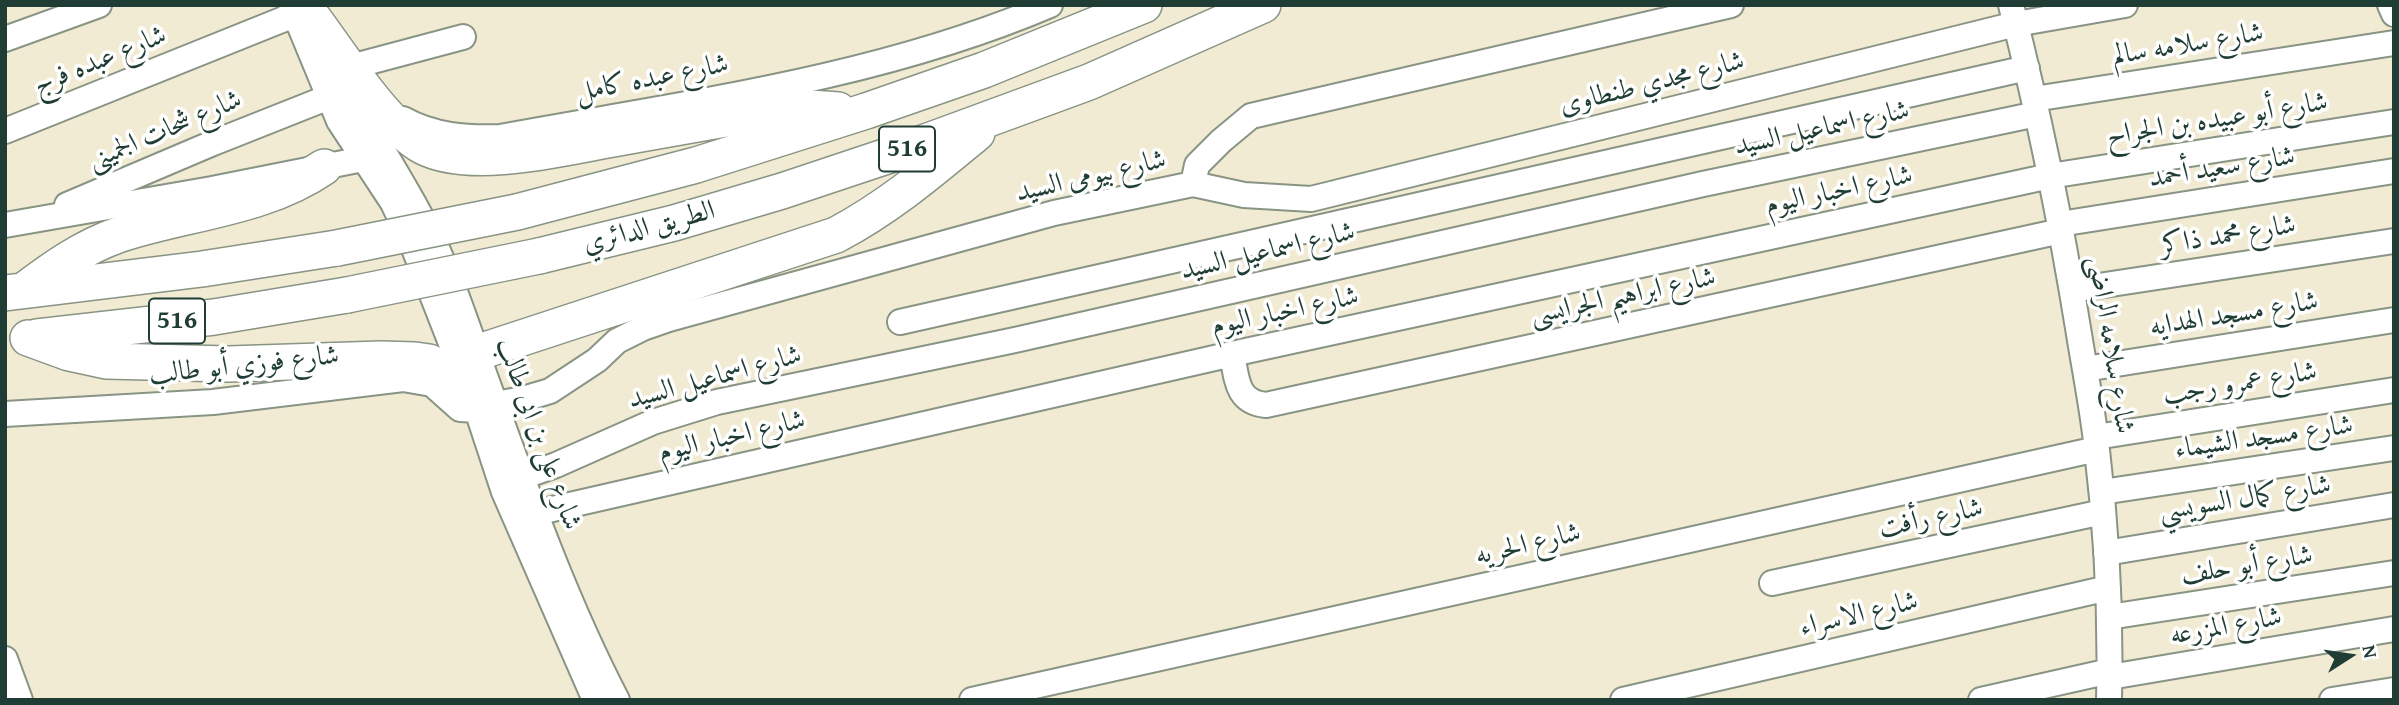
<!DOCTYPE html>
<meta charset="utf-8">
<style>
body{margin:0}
#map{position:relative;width:2399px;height:705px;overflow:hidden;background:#f2ebd4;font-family:"Gentium Book Plus",serif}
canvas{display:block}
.frame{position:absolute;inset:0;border:7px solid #1f3d34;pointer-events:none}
.north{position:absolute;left:2315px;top:621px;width:70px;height:70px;-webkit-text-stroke:5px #fff;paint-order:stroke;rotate:78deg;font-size:19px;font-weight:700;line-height:28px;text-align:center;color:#1f3d34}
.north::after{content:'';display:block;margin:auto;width:24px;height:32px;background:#1f3d34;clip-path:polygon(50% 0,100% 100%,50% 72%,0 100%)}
</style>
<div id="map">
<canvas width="2399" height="705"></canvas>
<div class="frame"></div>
<div class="north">N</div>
</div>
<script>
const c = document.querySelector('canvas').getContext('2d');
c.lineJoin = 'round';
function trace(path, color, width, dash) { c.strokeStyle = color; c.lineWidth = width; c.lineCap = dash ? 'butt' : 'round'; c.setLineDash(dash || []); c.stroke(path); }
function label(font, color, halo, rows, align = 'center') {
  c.font = font + ' "Gentium Book Plus",Amiri,serif'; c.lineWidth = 7; c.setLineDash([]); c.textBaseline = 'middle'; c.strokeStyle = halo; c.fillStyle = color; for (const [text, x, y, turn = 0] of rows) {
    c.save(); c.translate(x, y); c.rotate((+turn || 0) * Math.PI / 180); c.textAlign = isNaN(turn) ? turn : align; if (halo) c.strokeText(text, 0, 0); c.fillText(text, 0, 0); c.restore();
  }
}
const minor = new Path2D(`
 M291 5 339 121 393 203 411 241 477 410 504 492 595 700
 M2011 5C2039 114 2061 223 2079 334 2085 372 2093 411 2097 450 2107 533 2111 616 2109 700
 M2390 5 2394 14
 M5 39 99 5
 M354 66 463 37
 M337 72C373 138 416 198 445 267 460 302 472 340 485 376 525 486 563 596 617 700
 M2034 99 2394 43
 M403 119C433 136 466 138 500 137 685 103 876 79 1050 5
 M5 131 294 15
 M1193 184 1244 195 1311 199 2016 24 2125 5
 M67 205 213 143 329 97
 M2060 224 2394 171
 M5 225 212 189 363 159
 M2072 290 2394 241
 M900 322 2027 68
 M1232 354C1237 379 1236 402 1266 405L2061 231
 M2085 369 2394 320
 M495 404 523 399 550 391 597 360 617 341 643 328 669 319 1054 213 1193 184 1197 165 1221 141 1251 116 1731 5
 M5 414 213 402 403 379 432 384 460 409 477 410
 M2096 437 2394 390
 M522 477 556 465 653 422 717 402 1015 340 1703 184 2037 114
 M2102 492 2394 448
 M535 513 1232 354 2050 176 2394 122
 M2106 553 2394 505
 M1772 583 2103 512
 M2109 617 2394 573
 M5 659 20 700
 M2110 677 2394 629
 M972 700 2097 449
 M1623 700 2108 588
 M1981 700 2110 671
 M2332 700 2394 690`);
const highway = new Path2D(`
 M314 19C340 54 387 128 424 147 474 172 570 146 624 137 674 128 725 119 776 110L810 108 838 110
 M517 212 696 165 866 111 984 70 1144 5
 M539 256 674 223 782 191 890 155 1089 82 1263 5
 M26 289C55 267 84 247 118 235 187 212 263 209 324 167
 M5 293 202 269 337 248
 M37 337 214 317 347 295
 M28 338 69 353 106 361 229 364 381 359 415 360 429 362 447 371 466 384
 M476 353 836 235C889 207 931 171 977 133`);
const highwayBridge = new Path2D(`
 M337 248 517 212
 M347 295 539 256`);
const shields = [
 [907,149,56],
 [177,321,56]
];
const shieldNames = [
 ["516",907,149],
 ["516",177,321]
];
const streetNames = [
 ["شارع سلامه سالم",2188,45,-9],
 ["شارع عبده فرج",100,61,-22],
 ["شارع عبده كامل",652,79,-11],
 ["شارع مجدي طنطاوى",1652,84,-14],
 ["شارع أبو عبيده بن الجراح",2217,120,-9],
 ["شارع اسماعيل السيد",1822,129,-12],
 ["شارع شحات الجمينى",165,131,-23],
 ["شارع سعيد أحمد",2222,168,-9],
 ["شارع بيومى السيد",1091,177,-13],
 ["شارع اخبار اليوم",1839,191,-12],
 ["الطريق الدائري",649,228,-15],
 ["شارع محمد ذاكر",2228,236,-9],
 ["شارع اسماعيل السيد",1268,252,-13],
 ["شارع ابراهيم الجرايسى",1623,297,-12],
 ["شارع اخبار اليوم",1285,312,-12],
 ["شارع مسجد الهدايه",2234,315,-9],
 ["شارع سلامه الراضى",2110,345,81],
 ["شارع فوزي أبو طالب",244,366,-6],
 ["شارع اسماعيل السيد",715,378,-15],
 ["شارع عمرو رجب",2240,384,-9],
 ["شارع على بن ابى طالب",538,434,70],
 ["شارع اخبار اليوم",732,437,-13],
 ["شارع مسجد الشيماء",2264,438,-8],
 ["شارع كمال السويسي",2245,499,-9],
 ["شارع رأفت",1931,519,-12],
 ["شارع الحريه",1528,545,-13],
 ["شارع أبو حلف",2247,566,-9],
 ["شارع الاسراء",1859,615,-13],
 ["شارع المزرعه",2226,627,-10]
];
trace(minor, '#889484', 28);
trace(highway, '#889484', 38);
trace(minor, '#fff', 24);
trace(highway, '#fff', 35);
trace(highwayBridge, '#889484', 38, []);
trace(highwayBridge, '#fff', 35);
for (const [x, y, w] of shields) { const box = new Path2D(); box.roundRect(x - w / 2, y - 22.5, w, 45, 5); c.fillStyle = '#fff'; c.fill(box); trace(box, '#1f3d34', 2); }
label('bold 26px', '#1f3d34', null, shieldNames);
label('28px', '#1f3d34', '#fff', streetNames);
</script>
